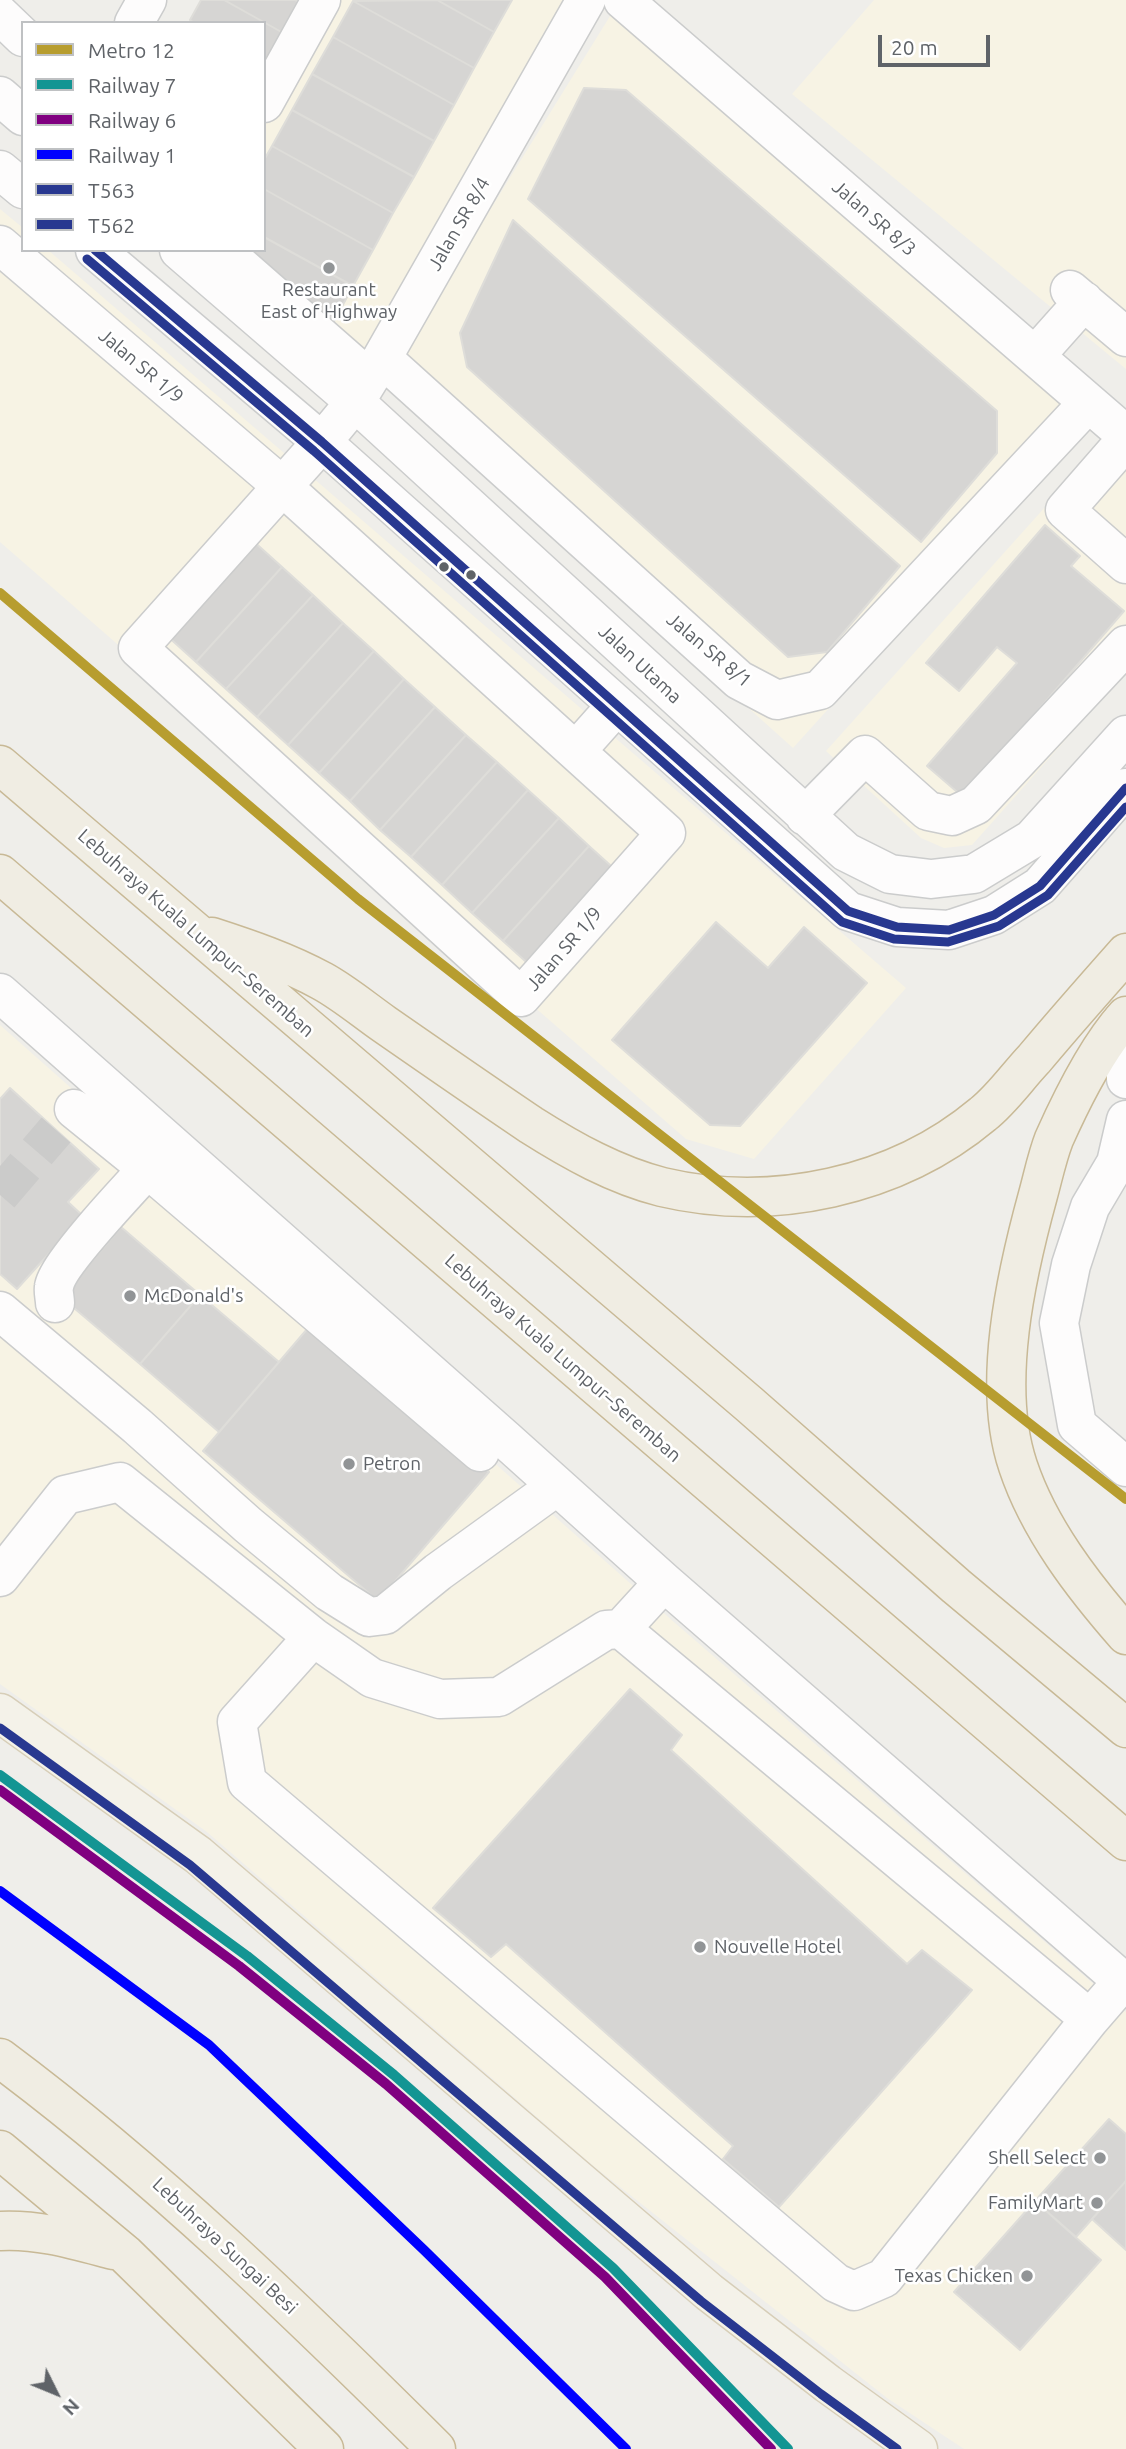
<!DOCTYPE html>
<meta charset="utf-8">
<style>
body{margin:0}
#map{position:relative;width:1126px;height:2449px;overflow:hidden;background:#efeeea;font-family:Ubuntu,sans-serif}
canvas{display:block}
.legend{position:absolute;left:21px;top:21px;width:245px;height:231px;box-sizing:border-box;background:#fff;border:2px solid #bfc1c3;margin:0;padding:9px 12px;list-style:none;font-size:21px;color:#5f6368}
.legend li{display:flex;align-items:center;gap:14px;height:35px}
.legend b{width:35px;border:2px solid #bfc1c3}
.north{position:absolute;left:21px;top:2358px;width:70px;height:70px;-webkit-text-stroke:5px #fff;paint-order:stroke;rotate:133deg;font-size:19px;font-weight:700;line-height:28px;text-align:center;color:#5f6368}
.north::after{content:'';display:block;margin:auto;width:24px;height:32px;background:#5f6368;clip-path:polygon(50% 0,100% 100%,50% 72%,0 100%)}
.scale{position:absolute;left:878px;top:35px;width:112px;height:32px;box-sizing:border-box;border:4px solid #5f6368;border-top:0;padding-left:9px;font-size:21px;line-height:24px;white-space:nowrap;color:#5f6368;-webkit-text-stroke:5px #fff;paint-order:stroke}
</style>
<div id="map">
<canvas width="1126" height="2449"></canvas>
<ul class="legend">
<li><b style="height:9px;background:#b79d2f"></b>Metro 12</li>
<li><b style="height:9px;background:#139593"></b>Railway 7</li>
<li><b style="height:9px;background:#800080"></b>Railway 6</li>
<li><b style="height:9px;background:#00f"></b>Railway 1</li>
<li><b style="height:9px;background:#283890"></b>T563</li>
<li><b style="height:9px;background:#283890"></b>T562</li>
</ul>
<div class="north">N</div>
<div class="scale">20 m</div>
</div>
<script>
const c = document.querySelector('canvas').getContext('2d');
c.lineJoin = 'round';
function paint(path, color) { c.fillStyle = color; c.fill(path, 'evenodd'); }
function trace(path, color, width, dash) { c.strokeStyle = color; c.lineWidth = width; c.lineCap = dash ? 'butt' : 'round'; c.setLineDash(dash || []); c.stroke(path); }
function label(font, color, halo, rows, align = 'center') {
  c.font = font + ' Ubuntu,sans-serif'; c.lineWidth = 5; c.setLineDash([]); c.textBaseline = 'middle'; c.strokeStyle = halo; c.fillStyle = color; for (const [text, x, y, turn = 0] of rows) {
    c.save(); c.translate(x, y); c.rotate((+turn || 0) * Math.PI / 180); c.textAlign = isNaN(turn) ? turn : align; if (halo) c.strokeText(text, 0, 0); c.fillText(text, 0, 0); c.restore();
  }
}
const commercial = new Path2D(`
 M315 0H573L363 372 264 250V92Z
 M620 0 1105 403 793 748 384 381Z
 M874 0H1126V369L792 94Z
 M0 209 23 228V250H48L906 988 754 1159 686 1139 0 542Z
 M1126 417V672L972 845 944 848 921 838 826 751Z
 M0 1025 675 1623 1126 2012V2449H964L887 2398 596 2168 207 1832 0 1684Z`);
const building = new Path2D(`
 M201 0H224L285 34 268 64 264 61V23H194L190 20Z
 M224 0H295L302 4 285 34Z
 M437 0H512L494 32Z
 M437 0 494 32 474 68 353 1Z
 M353 1 474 68 454 105 333 37Z
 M333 37 454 105 434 141 312 74Z
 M312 74 434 141 414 177 292 110Z
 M584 88 626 90 997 411V453L921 542 528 199Z
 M292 110 414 177 393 213 272 146Z
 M272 146 393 213 373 250 264 189V160Z
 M264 189 373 250 353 286 264 237Z
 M513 220 900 566 827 652 788 657 467 367 460 333Z
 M264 237 353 286 332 325 247 250H264Z
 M1045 525 1080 556 1071 566 1124 611 963 797 927 766 1017 663 997 647 959 691 926 663Z
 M251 539 282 567 196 662 165 634Z
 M282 567 313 595 226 689 196 662Z
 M313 595 343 623 257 717 226 689Z
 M343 623 374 651 288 745 257 717Z
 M374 651 404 679 319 773 288 745Z
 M404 679 435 707 350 801 319 773Z
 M435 707 466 735 380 830 350 801Z
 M466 735 497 762 411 857 380 830Z
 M497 762 528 790 442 885 411 857Z
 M528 790 559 818 472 913 442 885Z
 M559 818 589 846 503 941 472 913Z
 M589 846 620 874 534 969 503 941Z
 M716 922 768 968 804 927 867 983 740 1126 710 1125 612 1040Z
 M10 1088 99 1169 68 1202 83 1216 17 1289 0 1274V1099Z
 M121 1227 200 1295 140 1364 61 1297Z
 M200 1295 279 1362 219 1432 140 1364Z
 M314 1321 489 1472 378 1601 203 1451Z
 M630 1689 682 1735 671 1750 907 1964 922 1950 972 1990 779 2207 723 2159 733 2146 506 1944 491 1957 433 1908Z
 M1109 2119 1126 2134V2181L1076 2237 1035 2201Z
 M1126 2181V2250L1092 2219Z
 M1035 2201 1101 2260 1020 2350 954 2292Z`);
const minorTunnel = new Path2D(`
 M0 1195 56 1130`);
const minor = new Path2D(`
 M623 0 1126 435
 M0 15 23 37
 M134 23 147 0
 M0 96 23 116
 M264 103 321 0
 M0 170 23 189
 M0 245 282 486 666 833 521 997 138 648 322 442 355 402 382 358 586 0
 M95 250 322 442 848 911 897 927 949 930 994 915 1040 886 1126 788
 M179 250 355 402 846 852 890 874 931 879 974 874 1032 839 1126 735
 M222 250 368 378
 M1070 290 1126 337
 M1035 356 1084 301
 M382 358 739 680 777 700 820 690 1088 403
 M1126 440 1065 510 1126 564
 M576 751 617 705
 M805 816 865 755 928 811 952 816 976 805 1126 645
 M0 993 506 1440 664 1582 1126 1984
 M1122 1021 1126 1079
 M74 1109 148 1169 480 1452
 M1126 1120 1116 1163 1090 1207 1071 1265 1059 1323 1077 1425 1126 1467
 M55 1303C55 1298 53 1292 54 1287 57 1263 145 1172 165 1150
 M0 1311 137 1426 248 1525 329 1592 369 1617 385 1615 438 1572 557 1486
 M0 1577 65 1495 120 1482 313 1637 372 1678 440 1699 499 1697 606 1630 621 1629 1090 2019
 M621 1629 664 1582
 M313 1637 237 1722 247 1782 836 2283 854 2291 884 2278 1090 2019 1123 1981`);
const major = new Path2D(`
 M0 1713 198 1855 709 2292 828 2384 918 2449`);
const highway = new Path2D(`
 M0 765 749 1404 956 1586 1126 1728
 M0 874 1126 1841
 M212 937C249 949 287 962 322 981 344 993 364 1010 384 1024 433 1058 482 1092 531 1125 572 1151 615 1175 662 1187 772 1213 896 1187 983 1114 1002 1099 1017 1077 1034 1059 1064 1023 1095 988 1126 953
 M1126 1016C1098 1047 1071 1101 1054 1139 1047 1157 1043 1177 1038 1195 1016 1275 991 1386 1018 1466 1039 1529 1083 1586 1126 1635
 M0 2058C157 2175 297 2311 436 2449
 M0 2150 125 2254 324 2449
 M0 2231C39 2229 75 2240 113 2250`);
const bus1 = new Path2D(`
 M95 250 322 442 848 911 897 927 949 930 994 915 1040 886 1126 788`);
const bus2 = new Path2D(`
 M87 259 314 451 842 922 894 939 948 942 999 926 1048 895 1126 807
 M0 1728 190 1865 701 2301 821 2394 897 2449`);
const rail1 = new Path2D(`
 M0 1775 247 1956 394 2075 613 2268 788 2449`);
const rail2 = new Path2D(`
 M0 1790 239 1966 386 2084 605 2277 771 2449`);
const rail3 = new Path2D(`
 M0 1891 209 2045 424 2250 626 2449`);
const metro1 = new Path2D(`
 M0 593 358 899 1126 1499`);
const markers = [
 [329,268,7,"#919496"],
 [444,567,6,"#5f6368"],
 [471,575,6,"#5f6368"],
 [130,1296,7,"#919496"],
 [349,1464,7,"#919496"],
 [700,1947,7,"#919496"],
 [1100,2158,7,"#919496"],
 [1097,2203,7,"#919496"],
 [1027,2276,7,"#919496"]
];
const streetNames = [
 ["Jalan SR 8/3",874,218,41],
 ["Jalan SR 8/4",459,224,-60],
 ["Jalan SR 1/9",141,366,40],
 ["Jalan SR 8/1",709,650,40],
 ["Jalan Utama",640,664,43],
 ["Lebuhraya Kuala Lumpur–Seremban",196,933,41],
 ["Jalan SR 1/9",564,949,-49],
 ["Lebuhraya Kuala Lumpur–Seremban",563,1358,41],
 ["Lebuhraya Sungai Besi",225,2246,43]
];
const poiNames = [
 ["Restaurant",329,290,"center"],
 ["East of Highway",329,312,"center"],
 ["McDonald's",144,1296],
 ["Petron",363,1464],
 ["Nouvelle Hotel",714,1947],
 ["Shell Select",1086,2158,"right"],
 ["FamilyMart",1083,2203,"right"],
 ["Texas Chicken",1013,2276,"right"]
];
paint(commercial, '#f7f3e4');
paint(building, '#d6d5d3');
trace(building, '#deddd9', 2);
trace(minorTunnel, '#cbcbca', 38, [38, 19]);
trace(minor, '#cbcccc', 41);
trace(major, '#d7ceb8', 41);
trace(highway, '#c8b996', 41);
trace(minor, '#fdfcfc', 38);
trace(major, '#f4f2e9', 38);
trace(highway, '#f0ede3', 38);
trace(bus1, '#283890', 9);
trace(bus2, '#283890', 9);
trace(rail1, '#139593', 10);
trace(rail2, '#800080', 10);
trace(rail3, '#00f', 10);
trace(metro1, '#b79d2f', 10);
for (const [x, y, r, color] of markers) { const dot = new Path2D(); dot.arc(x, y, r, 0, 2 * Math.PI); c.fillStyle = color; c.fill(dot); trace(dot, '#fff', 2.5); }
label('19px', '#5f6368', '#fff', streetNames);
label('19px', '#5f6368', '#fff', poiNames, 'left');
</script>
